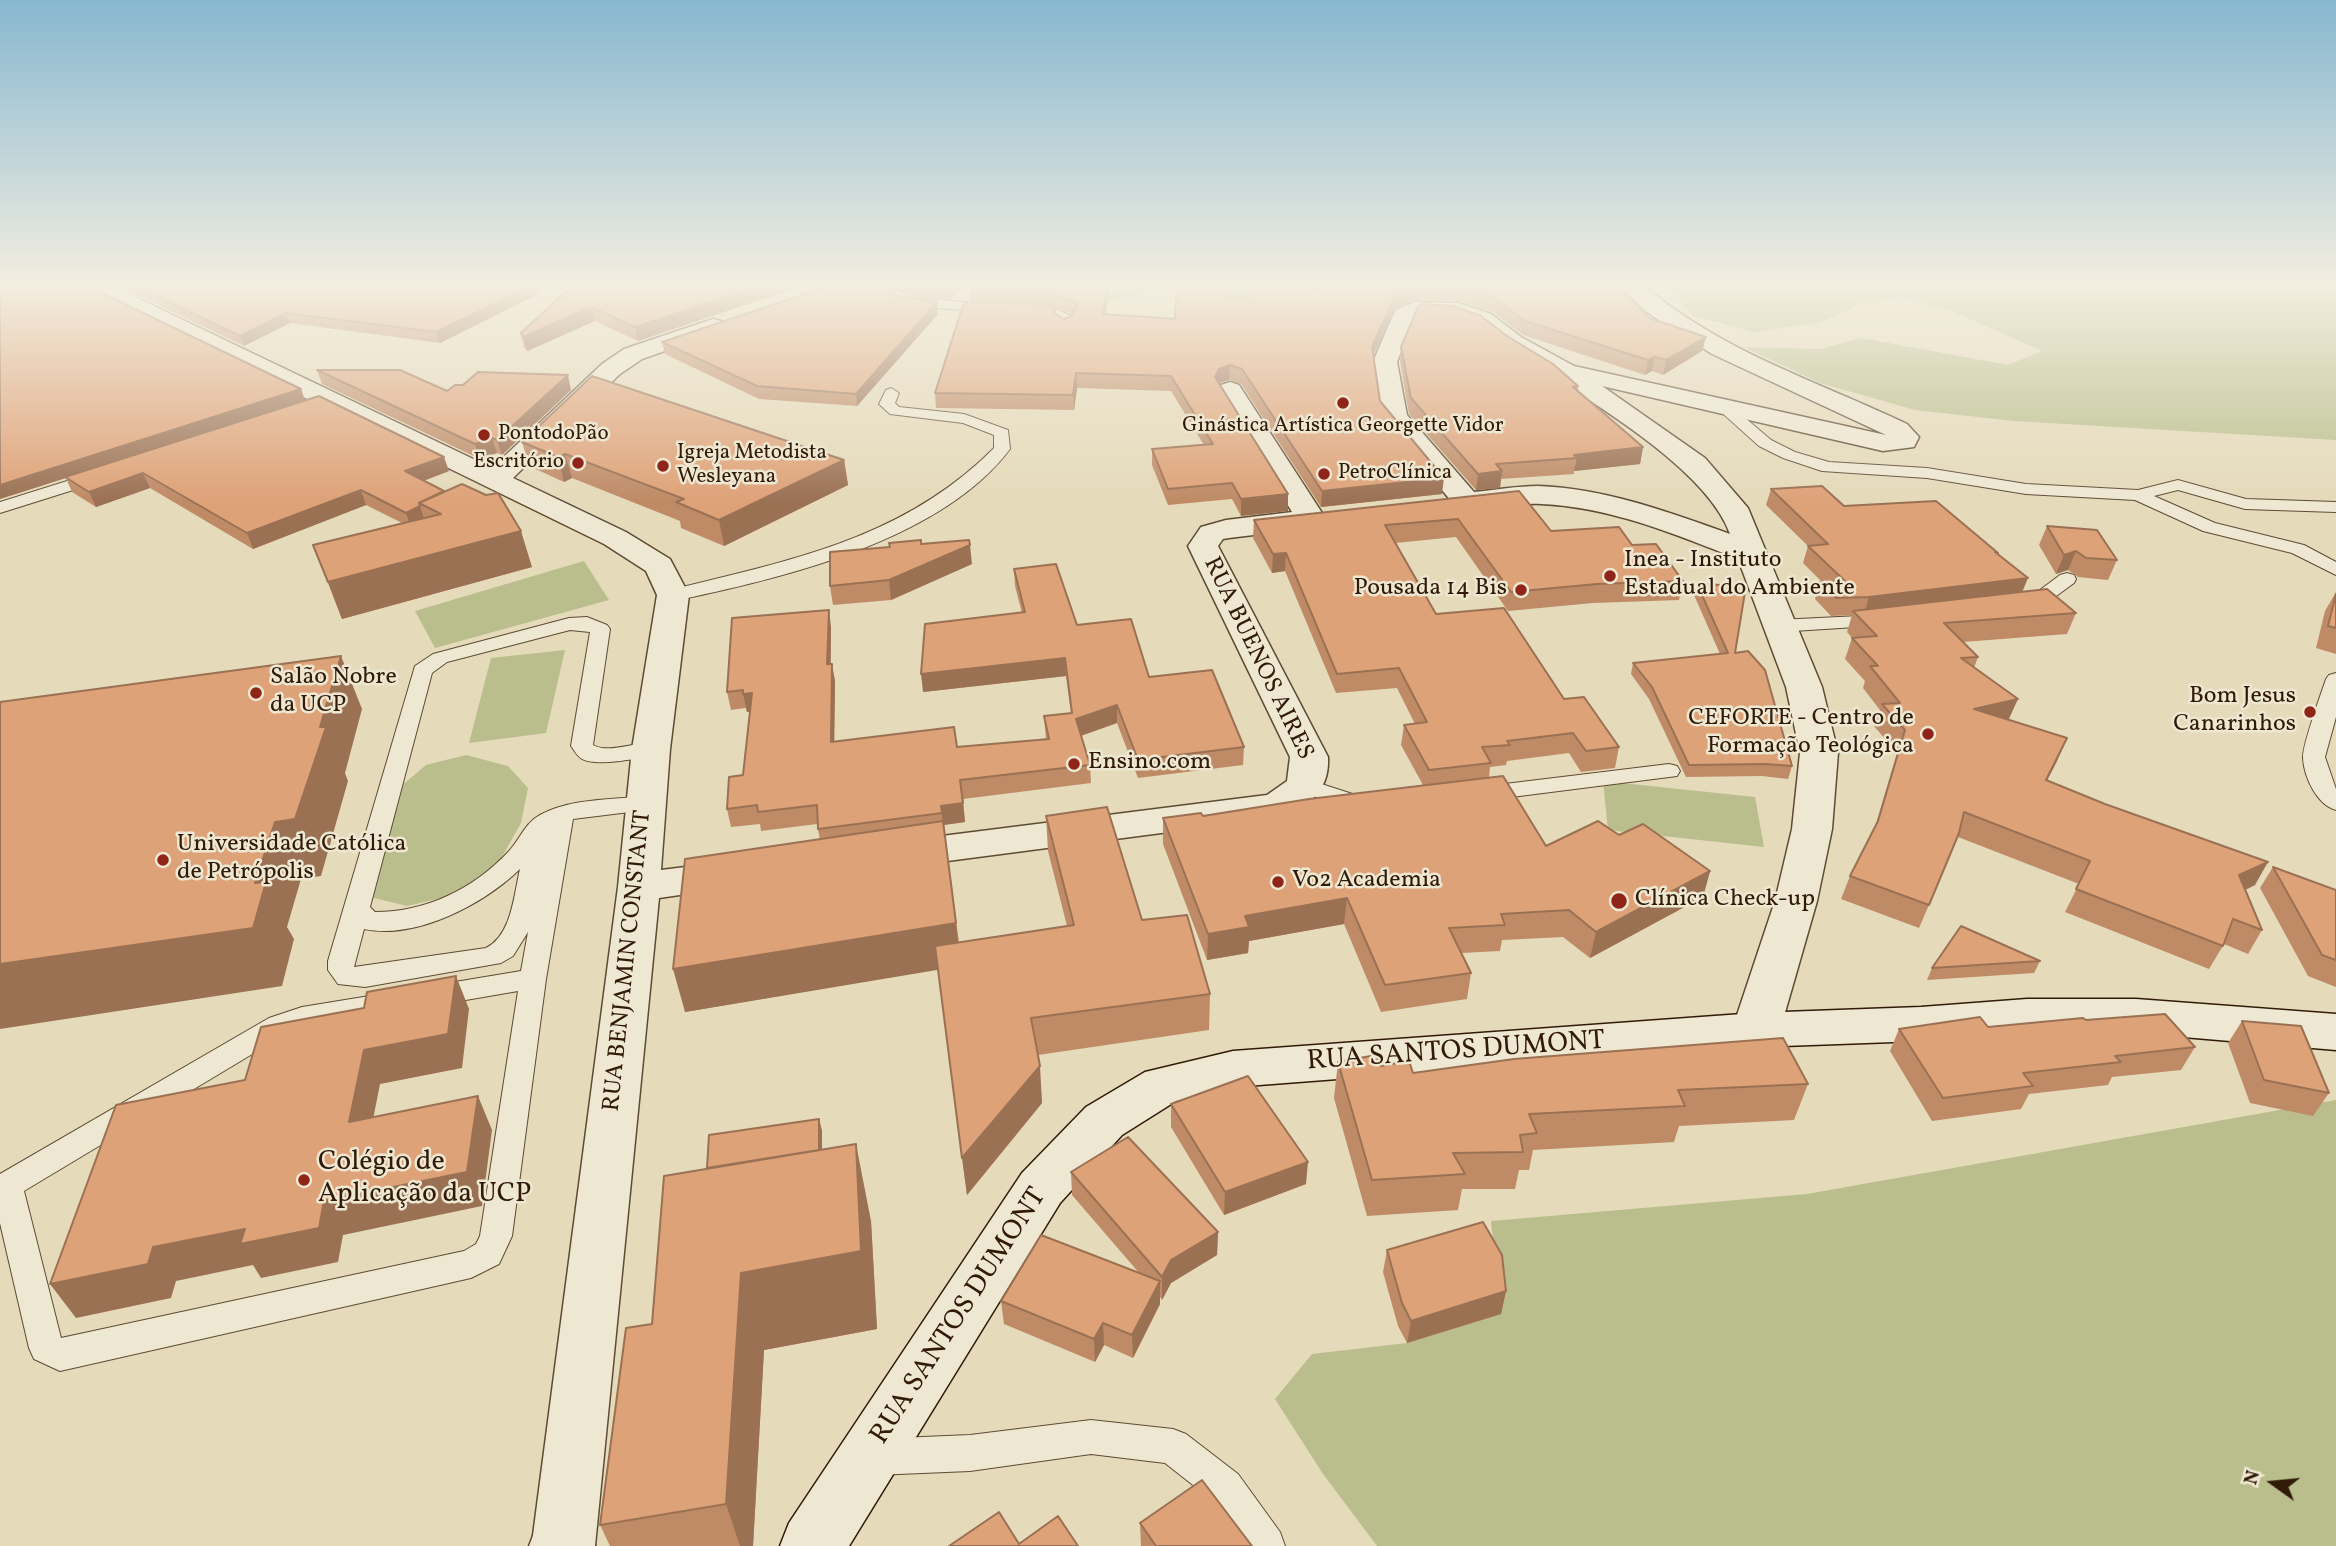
<!DOCTYPE html>
<meta charset="utf-8">
<style>
body{margin:0}
#map{position:relative;width:2336px;height:1546px;overflow:hidden;background:#e5daba;font-family:Vollkorn,serif}
canvas{display:block}
.north{position:absolute;left:2238px;top:1448px;width:70px;height:70px;-webkit-text-stroke:5px #eee7d2;paint-order:stroke;rotate:285deg;font-size:19px;font-weight:700;line-height:28px;text-align:center;color:#311b08}
.north::after{content:'';display:block;margin:auto;width:24px;height:32px;background:#311b08;clip-path:polygon(50% 0,100% 100%,50% 72%,0 100%)}
</style>
<div id="map">
<canvas width="2336" height="1546"></canvas>
<div class="north">N</div>
</div>
<script>
const c = document.querySelector('canvas').getContext('2d');
c.lineJoin = 'round';
function paint(path, color) { c.fillStyle = color; c.fill(path, 'evenodd'); }
function trace(path, color, width, dash) { c.strokeStyle = color; c.lineWidth = width; c.lineCap = dash ? 'butt' : 'round'; c.setLineDash(dash || []); c.stroke(path); }
function label(font, color, halo, rows, align = 'center') {
  c.font = font + ' Vollkorn,serif'; c.lineWidth = 5; c.setLineDash([]); c.textBaseline = 'middle'; c.strokeStyle = halo; c.fillStyle = color; for (const [text, x, y, turn = 0] of rows) {
    c.save(); c.translate(x, y); c.rotate((+turn || 0) * Math.PI / 180); c.textAlign = isNaN(turn) ? turn : align; if (halo) c.strokeText(text, 0, 0); c.fillText(text, 0, 0); c.restore();
  }
}
const green = new Path2D(`
 M1115 284H1342L1344 290 1226 308C1222 304 1215 295 1210 293 1189 285 1131 295 1110 303L1101 295 1112 289Z
 M1681 284H2336V440L2014 421 1915 410 1820 383 1744 347 1820 349 1861 338 2008 365 2042 351 1954 312 1902 298 1863 303 1821 322 1754 332 1692 315 1667 287Z
 M584 561 609 600 435 648 415 611Z
 M565 650 546 733 469 743 491 658Z
 M466 755 508 766 528 788 521 823 499 862 458 894 407 906 370 897 400 787 426 765Z
 M1603 781 1755 797 1764 847 1608 830Z
 M2336 1100V1546H1377L1323 1474 1275 1399 1312 1354 1407 1343 1500 1314 1491 1221 1807 1194Z`);
const service = new Path2D(`
 M854 284H872L900 297 991 304 998 308 991 312 897 305Z
 M1026 305 1054 308 1075 318 1069 329H1059L1057 326 1060 320 1047 315 1021 312 1019 309Z
 M891 388 899 393 895 403 899 407 964 414 1008 430 1010 449C941 541 780 579 673 601L666 599 663 595 666 591C787 561 903 540 994 448V435L963 423 890 414 879 404 886 390Z
 M1725 403 1730 405 1771 440 1795 452 1829 462 1927 468 2026 484 2138 490 2178 480 2246 499 2336 502V512L2245 509 2178 490 2154 496 2215 523 2304 545 2336 562V575L2292 553 2203 531 2135 500 2026 494 1927 478 1822 471 1783 458 1759 446 1720 411 1717 408Z
 M99 471 107 476 105 480 0 513V502Z
 M2067 573 2074 575 2076 579 2074 583 2044 605 2021 609 2011 603 2014 599 2032 596 2060 575Z
 M1880 615 1890 621 1887 625 1778 632 1771 630 1768 626 1771 622 1778 620Z
 M587 617 607 625 610 629 593 745C611 755 638 739 659 744L662 749 659 754C643 758 596 767 582 759 577 756 574 750 571 746L590 632 570 630 447 662 432 673 370 907 375 912C426 912 474 889 509 851 520 839 525 823 540 815 571 798 612 800 646 796L654 798 658 803 654 808 646 810 573 819 546 979 512 1236 499 1264 471 1278 60 1371 34 1359 29 1348 0 1223V1174L269 1018 302 1007 394 992 404 995 408 1002 404 1009 394 1012 305 1027 289 1032 24 1191 61 1338 464 1251 476 1244 480 1236 518 991 431 1006 421 1003 417 996 421 989 431 986 521 971 528 932 513 956 501 963 365 987 338 984 328 970V961L415 666 433 654 569 618ZM520 869C514 894 512 935 486 948L354 967 364 929C416 940 484 904 520 869Z
 M2336 673V717L2325 757 2336 789V810C2317 805 2304 777 2303 758 2302 746 2321 694 2326 679L2329 675Z
 M1669 764 1677 766 1680 771 1677 776 1480 801 1472 799 1468 794 1472 789 1480 787Z
 M1306 779 1371 800 1375 805 1371 810 1363 812 1298 791 1294 786 1298 781Z
 M1091 1420 1173 1429 1186 1434 1238 1474 1280 1532 1285 1546H1243L1212 1500 1165 1463 1091 1454 970 1471 875 1475 862 1469 857 1457 862 1445 875 1439 970 1435Z`);
const minor = new Path2D(`
 M79 284H108L492 468 602 364 624 349 713 319 721 321 725 326 721 331 642 359 620 374 513 478 626 532 670 559 689 595 670 749 661 870 734 861 749 865 755 875 749 885 659 898 595 1546H533L532 1543 618 887 632 749 657 595 646 571 604 544 82 289Z
 M1617 284H1642C1719 351 1817 381 1907 424L1919 437 1914 447 1883 451 1602 386 1705 458 1748 508 1822 687 1838 753 1832 829 1817 901 1780 1030 1773 1042 1756 1047 1739 1042 1732 1030 1775 901 1792 829 1800 753 1786 687 1738 559C1675 534 1610 507 1541 504 1513 502 1483 514 1456 507L1381 416 1373 362 1393 315 1396 310 1414 302 1458 303 1491 314 1521 337 1574 366 1886 435 1712 354 1648 313ZM1419 316C1437 316 1454 315 1471 323 1484 328 1494 340 1506 348 1569 388 1706 464 1730 534 1669 512 1603 488 1538 486 1517 486 1495 490 1474 492L1407 415 1397 362 1414 319Z
 M1230 382 1239 385 1326 519 1322 525 1311 528 1229 538 1223 539 1218 546 1328 757C1330 791 1307 810 1276 818L894 868 879 864 873 855 879 846 894 842 1267 795 1287 781 1290 757 1188 546 1201 527 1226 520 1292 512 1217 390 1221 385Z`);
const tertiary = new Path2D(`
 M564 1511 587 1520 595 1546H529L538 1523Z`);
const secondary = new Path2D(`
 M2027 999H2136L2336 1014V1050L2136 1033H2027L1921 1041 1756 1047 1233 1087 1176 1101 1122 1135 1060 1203 849 1546H780L789 1523 1022 1173 1086 1107 1145 1072 1233 1051 1756 1013 1921 1007Z`);
const wall = new Path2D(`
 M115 284H536L538 294 440 343 290 323 244 346Z
 M574 284H807L638 341 595 321 527 351 524 347 521 333Z
 M871 284H964L950 300 917 298Z
 M970 284H1110L1106 314 1175 319 1247 297 1338 294 1342 284H1615L1649 318 1706 337 1702 351 1663 375 1652 371 1645 375 1523 335 1493 312 1459 301 1413 300 1394 309 1373 355 1380 401 1442 494 1321 507 1241 384 1229 380 1219 383 1288 511 1241 516 1232 499 1168 505 1152 465V449L1204 445 1171 391 1077 388 1074 410 936 408 935 393 1028 303 970 301 969 287ZM1047 304H1049L1072 314 1071 316 1064 319 1056 314V308Z
 M869 287 892 295 937 302 938 314 857 406 759 399 665 354 662 342Z
 M1507 336 1578 386V390L1643 447 1640 464 1574 471V474L1501 479 1500 488 1476 490 1409 414 1400 362 1401 347Z
 M317 370 447 391 571 390 502 455 497 453 480 459 322 384Z
 M301 389 305 401 449 471 423 481 532 567 342 619 313 545 402 523 366 505 253 549 150 488 96 507 72 492 66 478 0 499Z
 M522 442 844 460 848 485 724 546 681 528 680 521 572 478 564 482 529 466Z
 M1771 489 1844 506 1998 553V555L2022 591 2076 613 2067 634 1963 642 1978 657 1974 668 2009 720 2057 761 2047 780 2255 885 2245 890 2262 930 2248 954 2224 944 2209 969 2065 912 2079 884 1958 837 1919 928 1841 899 1850 876 1875 827 1897 753 1874 726 1880 710 1863 688 1865 681 1845 659 1852 638 1847 632 1852 615 1831 616 1815 599 1820 582H1822L1803 563 1808 546 1766 505Z
 M1519 491 1551 531 1632 545 1683 581 1679 600 1593 603 1508 611 1456 537 1395 543 1436 614 1564 699 1619 747 1615 768 1581 772 1569 753 1507 761 1506 765 1490 767 1489 777 1546 846 1619 835 1710 871 1703 897 1590 958 1563 937 1502 940 1500 951 1461 953 1471 973 1467 999 1381 1012 1344 924 1249 941 1248 953 1207 960 1163 844V818L1203 816 1423 785 1401 745 1404 725 1415 724 1397 688 1336 693 1285 571 1272 573 1253 538 1254 520Z
 M2047 526 2117 560 2108 580 2078 577 2068 570 2056 574 2039 545Z
 M921 544 972 564 891 600 833 605 830 586Z
 M1014 569 1077 625 1244 747 1243 765 1138 778 1117 723 1081 736 1090 765 1091 783 963 799 965 822 944 825 959 943 1067 926 1048 851 1046 816 1210 994 1209 1030 1038 1055 1042 1103 967 1195 938 969 685 1012 820 840 817 824 761 831 760 824 731 827 727 809 743 775 750 712H747L746 708 731 710 727 692 831 627V664L835 681 834 741 957 747 1046 739 1044 716 1071 713 1066 676 923 692 1022 613 1015 586Z
 M1697 584 1735 653 1792 766 1788 779 1762 776 1686 777 1649 699 1631 674 1633 663 1720 654 1694 595Z
 M2336 592V654L2316 648 2325 611Z
 M2273 867 2336 890V987L2308 976 2260 888Z
 M2040 961 2034 973 1927 980 1932 968Z
 M2086 1020 2195 1047 2181 1070 2112 1077 2108 1085 2029 1094 2021 1109 1932 1121 1890 1051 1899 1029 1988 1027Z
 M2242 1021 2329 1093 2313 1116 2250 1103 2228 1043Z
 M1338 1062 1381 1066 1413 1073 1808 1084 1794 1120 1679 1126 1674 1142 1533 1150 1529 1170H1519L1515 1189H1462L1458 1210 1367 1216 1334 1098Z
 M1171 1104 1306 1184 1224 1215 1171 1127Z
 M819 1119 822 1131V1149L871 1221 877 1329 764 1350 753 1546H610L600 1525 652 1324 707 1168Z
 M1071 1172 1218 1232 1217 1255 1171 1283 1162 1300 1160 1297V1304L1133 1358 1104 1345 1095 1362 1004 1324 1001 1301 1140 1274 1072 1195Z
 M1387 1250 1506 1291 1501 1314 1407 1343 1398 1326 1383 1272Z
 M1140 1523 1252 1546H1141Z`);
const shadedWall = new Path2D(`
 M536 284 538 294 440 343 436 332Z
 M765 284H807L638 341 635 327Z
 M951 284H964L950 300 949 286Z
 M1108 284H1110L1103 327V314Z
 M1414 286 1413 300 1394 309 1371 361 1372 347 1395 295Z
 M937 302 938 314 857 406 856 394Z
 M591 307 595 321 527 351 523 337Z
 M286 313 290 323 244 346 240 336Z
 M1706 337 1702 351 1663 375 1666 360Z
 M1655 357 1652 371 1645 375 1648 360Z
 M1230 365 1229 380 1219 383 1215 377 1219 369Z
 M1076 373 1077 388 1074 410 1073 395Z
 M568 375 571 390 502 455 497 440Z
 M301 389 305 401 0 499V485Z
 M492 438 497 453 480 459 475 444Z
 M1643 447 1640 464 1574 471 1577 458 1574 455Z
 M565 454 572 478 564 482 558 457Z
 M444 457 449 471 410 486 405 471Z
 M844 460 848 485 724 546 719 520Z
 M1502 471 1500 488 1476 490 1478 474Z
 M143 473 150 488 96 507 89 492Z
 M1444 478 1442 494 1321 507 1322 491Z
 M361 490 366 505 253 549 247 533Z
 M1288 494V511L1241 516V499Z
 M420 506 425 522 411 528 406 513Z
 M521 531 532 567 342 619 328 582Z
 M970 545 972 564 891 600 889 580Z
 M2076 551 2068 570 2056 574 2064 555Z
 M1286 553 1285 571 1272 573 1273 554Z
 M2028 578 2021 595 1864 614 1869 597Z
 M829 610 831 627 830 682 827 664Z
 M341 656 362 709 345 773 348 781 321 876 301 879 287 927 294 939 282 986 0 1029V964L255 883 275 822 320 727Z
 M1065 658 1066 676 923 692 921 674Z
 M832 664 835 681 834 760 831 742Z
 M752 693 755 711 747 712 743 694Z
 M2018 699 2008 721 1974 709Z
 M1117 705V723L1077 737 1076 719Z
 M2067 738 2057 761 2036 802 2046 780Z
 M963 803 965 822 943 825 941 806Z
 M2268 862 2255 885 2226 899 2239 875Z
 M1710 871 1703 897 1590 958 1596 932Z
 M1347 898 1344 924 1249 941 1248 953 1207 960 1208 934 1245 916Z
 M956 923 961 966 685 1012 673 969Z
 M456 976 469 1009 462 1068 380 1084 366 1155 349 1122 364 1050Z
 M1040 1066 1042 1103 967 1195 962 1158Z
 M478 1096 492 1130 482 1206 343 1235 338 1262 261 1278 253 1265 176 1281 171 1298 76 1318 50 1284 153 1247 324 1201Z
 M819 1119 822 1131V1171L820 1159Z
 M856 1144 871 1221 877 1329 764 1350 753 1546H740L726 1504 741 1273Z
 M1308 1162 1306 1184 1224 1215 1225 1192Z
 M1218 1232 1217 1255 1171 1283 1162 1300V1277L1171 1260Z
 M1160 1281V1304L1133 1358 1132 1335Z
 M1506 1291 1501 1314 1407 1343 1411 1321Z
 M1103 1323 1104 1345 1095 1362 1094 1339Z`);
const building = new Path2D(`
 M0 284H83L301 389 0 485Z
 M132 284H535L436 332 286 313 240 336Z
 M574 284H765L635 327 591 307 523 337 521 333Z
 M835 284H866L892 295 937 302 856 394 757 386 662 342Z
 M914 284H951L949 286Z
 M970 284H1108L1103 314 1175 319 1176 291 1247 297 1265 284H1286L1338 294 1342 284H1615L1649 318 1706 337 1666 360 1655 357 1648 360 1525 321 1494 298 1460 287 1414 286 1395 295 1372 347 1380 401 1444 478 1322 491 1242 369 1230 365 1219 369 1215 377 1288 494 1241 499 1232 483 1168 489 1152 449 1213 444 1171 376 1076 373 1073 395 935 393 964 302 1046 304 1056 308 1054 313 1064 319 1071 316 1077 305 1075 302 1048 291 969 287Z
 M1421 304 1453 306 1481 316 1507 336 1553 364 1578 386 1573 387 1643 447 1574 455 1577 458 1496 464 1502 471 1478 474 1411 398 1401 347 1418 307Z
 M317 370H400L447 391 455 385H463L478 372 568 375 497 440 492 438 475 444Z
 M592 376 844 460 719 520 676 502 684 499 565 454 558 457 522 442Z
 M319 396 444 457 405 471 444 491 419 503 420 506 406 513 361 490 247 533 143 473 89 492 65 477Z
 M462 484 486 495 498 493 521 531 328 582 313 545 441 514 419 503Z
 M1822 486 1844 506 1936 501 1998 553 1995 552 2028 578 1869 597 1836 598 1820 582H1846L1808 546 1828 544 1771 489Z
 M1519 491 1551 531 1619 527 1632 545 1656 544 1683 581 1597 584 1511 592 1458 519 1385 525 1436 614 1504 608 1564 699 1584 697 1619 747 1586 751 1573 733 1507 741 1510 745 1482 747 1491 763 1429 770 1404 725 1427 722 1399 668 1337 674 1286 553 1273 554 1254 520Z
 M2047 526 2097 530 2117 560 2086 558 2076 551 2064 555Z
 M921 540V544L969 540 970 545 889 580 830 586V552L890 547 889 543Z
 M1056 564 1077 625 1131 619 1149 677 1212 670 1244 747 1138 760 1117 705 1076 719 1090 765 960 780 963 803 941 806 942 813 818 829 817 805 758 812 757 805 727 809 729 777 743 775 752 693 743 694V690L727 692 732 618 829 610 827 664H832L831 742 954 727 957 747 1049 739 1044 716 1072 713 1065 658 921 674 925 624 1025 612 1014 569Z
 M1697 584 1746 586 1735 653 1748 651 1765 670 1792 766 1766 764 1689 765 1652 687 1633 663 1728 653Z
 M2047 589 2076 613 1944 623 1978 657 1961 658 2018 699 1974 709 2067 738 2046 780 2105 804 2268 862 2239 875 2262 930 2233 919 2223 946 2076 889 2090 861 1964 812 1959 833 1929 905 1850 876 1878 821 1905 730 1882 704 1900 703 1870 666H1878L1852 638 1877 636 1853 611Z
 M2336 594V628L2328 626Z
 M341 656 320 727H326L295 819 275 822 255 883 266 882 253 928 0 964V702Z
 M1503 776 1546 846 1598 821 1619 835 1643 824 1710 871 1596 932 1569 910 1501 914 1505 925 1449 928 1471 973 1385 985 1347 898 1245 916 1249 927 1208 934 1163 818 1201 813 1203 816 1309 799Z
 M1107 807 1142 920 1187 915 1210 994 1031 1018 1040 1066 962 1158 935 946 1074 925 1046 816Z
 M943 821 956 923 673 969 685 859Z
 M2273 867 2336 890V960L2322 955Z
 M1961 926 2040 961 1932 968Z
 M456 976 448 1034 364 1050 349 1122 478 1096 467 1172 324 1201 319 1228 240 1244 245 1229 153 1247 148 1264 50 1284 116 1105 245 1080 261 1027 364 1008 367 992Z
 M2165 1014 2195 1047 2115 1056 2121 1062 2023 1073 2033 1086 1943 1098 1899 1029 1980 1017 1988 1027 2083 1018 2086 1020Z
 M2242 1021 2301 1026 2329 1093 2264 1080Z
 M1783 1038 1808 1084 1678 1090 1685 1106 1529 1114 1537 1133 1520 1135 1523 1152 1453 1153 1465 1174 1372 1180 1338 1062 1376 1055 1381 1066 1409 1061 1413 1073 1514 1059Z
 M1248 1076 1308 1162 1225 1192 1171 1104Z
 M819 1119V1150L707 1168 709 1135Z
 M1128 1137 1218 1232 1171 1260 1162 1277 1071 1172Z
 M856 1144 861 1251 741 1273 726 1504 600 1525 626 1328 652 1324 664 1176Z
 M1483 1222 1502 1255 1506 1291 1411 1321 1402 1303 1387 1250Z
 M1041 1235 1160 1281 1132 1335 1103 1323 1094 1339 1001 1301Z
 M1202 1480 1252 1546H1156L1140 1523Z
 M999 1512 1019 1544 1058 1516 1078 1546H949Z`);
const markers = [
 [1343,403,7,"#8f2418"],
 [484,435,7,"#8f2418"],
 [578,463,7,"#8f2418"],
 [663,466,7,"#8f2418"],
 [1324,474,7,"#8f2418"],
 [1610,576,7,"#8f2418"],
 [1521,590,7,"#8f2418"],
 [256,693,7,"#8f2418"],
 [2310,712,7,"#8f2418"],
 [1928,734,7,"#8f2418"],
 [1074,764,7,"#8f2418"],
 [163,860,7,"#8f2418"],
 [1278,882,7,"#8f2418"],
 [1619,901,9,"#8f2418"],
 [304,1180,7,"#8f2418"]
];
const farPoinames = [
 ["Ginástica Artística Georgette Vidor",1343,427,"center"],
 ["PontodoPão",498,435],
 ["Igreja Metodista",677,454],
 ["Wesleyana",677,478],
 ["Escritório",564,463,"right"],
 ["PetroClínica",1338,474]
];
const poiNames = [
 ["Inea - Instituto",1624,562],
 ["Estadual do Ambiente",1624,590],
 ["Pousada 14 Bis",1507,590,"right"],
 ["Salão Nobre",270,679],
 ["da UCP",270,707],
 ["Bom Jesus",2296,698,"right"],
 ["Canarinhos",2296,726,"right"],
 ["CEFORTE - Centro de",1914,720,"right"],
 ["Formação Teológica",1914,748,"right"],
 ["Ensino.com",1088,764],
 ["Universidade Católica",177,846],
 ["de Petrópolis",177,874],
 ["Vo2 Academia",1292,882],
 ["Clínica Check-up",1635,901]
];
const streetNames = [
 ["RUA BUENOS AIRES",1257,659,64],
 ["RUA BENJAMIN CONSTANT",629,961,-84]
];
const nearStreetnames = [
 ["RUA SANTOS DUMONT",1456,1053,-4],
 ["RUA SANTOS DUMONT",960,1317,-57]
];
const nearPoinames = [
 ["Colégio de",318,1164],
 ["Aplicação da UCP",318,1196]
];
paint(green, '#b9be8c');
trace(service, '#5e4b34', 2);
trace(minor, '#5e4b34', 3);
trace(tertiary, '#5e4b34', 3);
trace(secondary, '#311b08', 3);
paint(service, '#eee7d2');
paint(minor, '#eee7d2');
paint(tertiary, '#eee7d2');
paint(secondary, '#eee7d2');
paint(wall, '#bf8b67');
paint(shadedWall, '#9b7154');
paint(building, '#dea278');
trace(building, '#9b7154', 2);
const sky = c.createLinearGradient(0, 0, 0, 501);
sky.addColorStop(0, '#87b7d0');
sky.addColorStop(0.57, '#f3eee0');
sky.addColorStop(1, '#f3eee000');
c.fillStyle = sky;
c.fillRect(0, 0, 2336, 501);
for (const [x, y, r, color] of markers) { const dot = new Path2D(); dot.arc(x, y, r, 0, 2 * Math.PI); c.fillStyle = color; c.fill(dot); trace(dot, '#eee7d2', 2.5); }
label('21px', '#311b08', '#eee7d2', farPoinames, 'left');
label('24px', '#311b08', '#eee7d2', poiNames, 'left');
label('24px', '#311b08', '#eee7d2', streetNames);
label('28px', '#311b08', '#eee7d2', nearStreetnames);
label('28px', '#311b08', '#eee7d2', nearPoinames, 'left');
</script>
